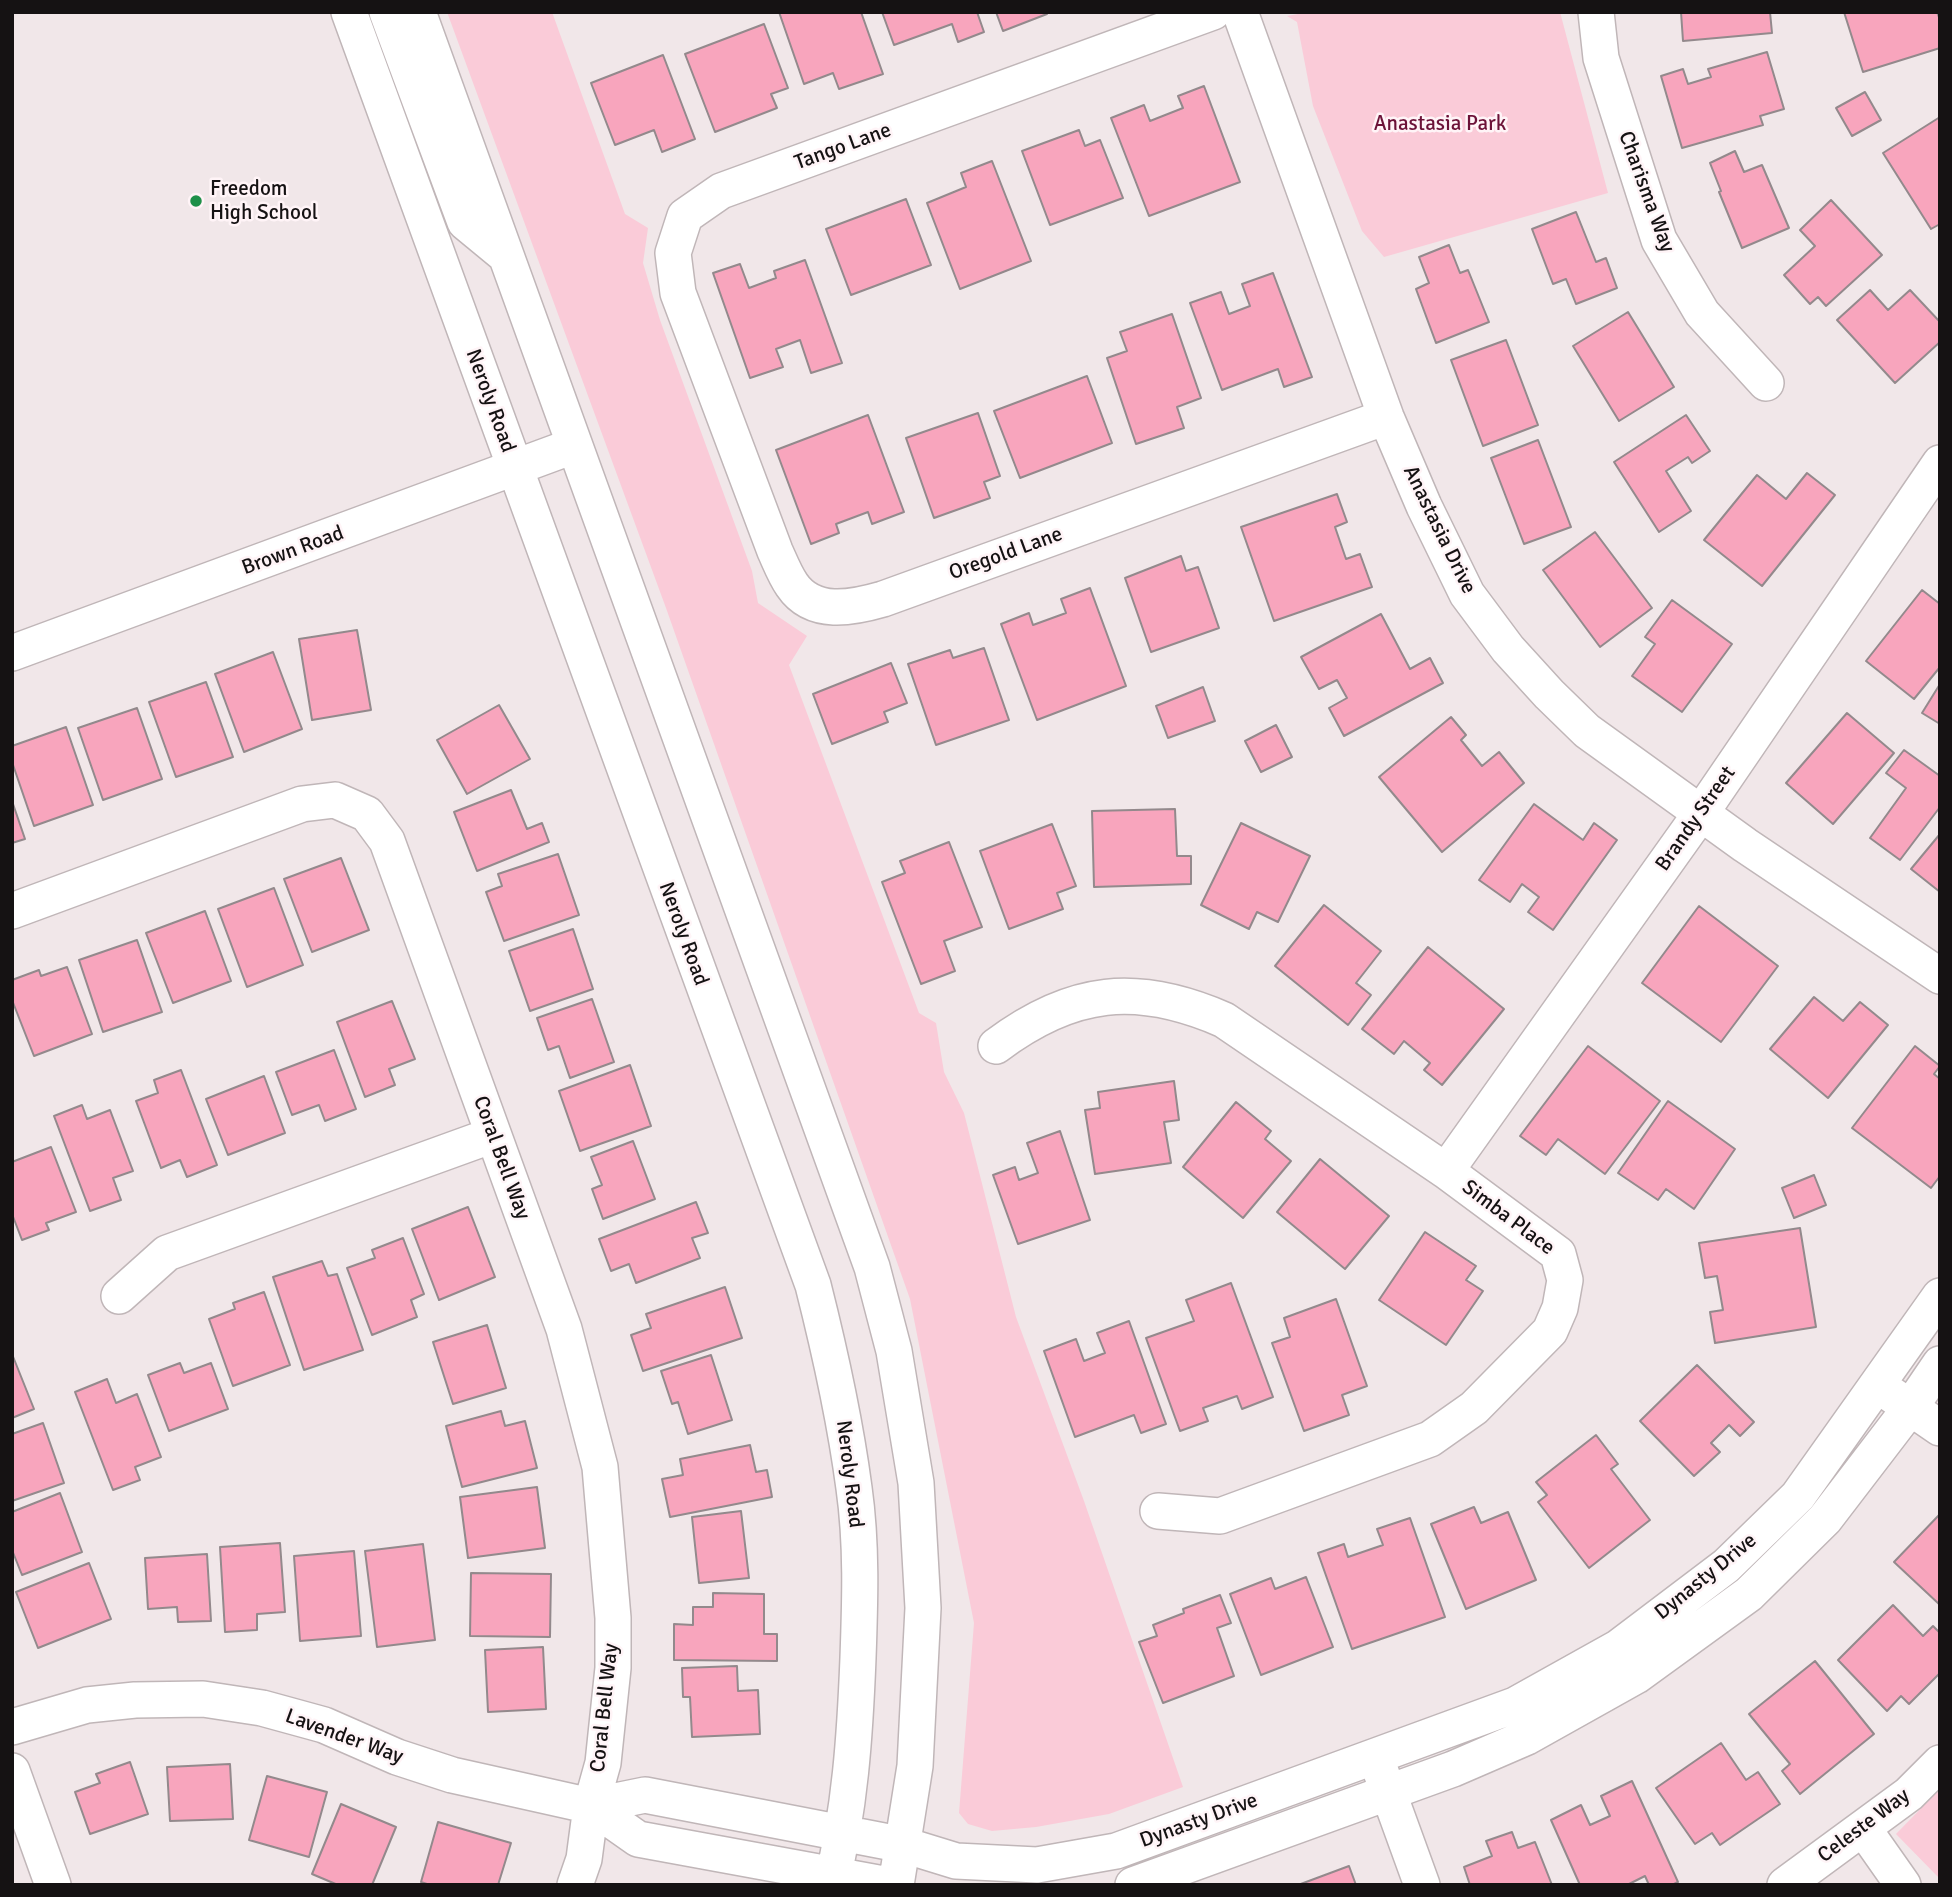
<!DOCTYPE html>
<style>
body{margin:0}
#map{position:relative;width:1952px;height:1897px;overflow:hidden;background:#f1e7e9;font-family:Signika,sans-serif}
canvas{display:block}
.frame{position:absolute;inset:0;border:14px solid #151213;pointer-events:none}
</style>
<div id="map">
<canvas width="1952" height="1897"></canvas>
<div class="frame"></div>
</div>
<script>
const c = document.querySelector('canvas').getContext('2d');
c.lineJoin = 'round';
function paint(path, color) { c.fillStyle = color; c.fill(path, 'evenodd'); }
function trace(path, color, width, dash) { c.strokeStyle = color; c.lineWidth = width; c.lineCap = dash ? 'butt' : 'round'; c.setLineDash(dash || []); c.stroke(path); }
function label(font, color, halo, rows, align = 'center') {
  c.font = font + ' Signika,sans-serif'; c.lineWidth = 5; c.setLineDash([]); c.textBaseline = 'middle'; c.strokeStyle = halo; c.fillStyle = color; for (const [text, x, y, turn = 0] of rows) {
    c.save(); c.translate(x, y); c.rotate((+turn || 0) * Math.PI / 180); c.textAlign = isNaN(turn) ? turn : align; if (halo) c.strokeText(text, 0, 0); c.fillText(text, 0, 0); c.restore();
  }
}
const green = new Path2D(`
 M447 12H552L625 214 648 228 643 263 660 320 752 571 758 603 807 636 789 665 919 1013 936 1023 944 1072 964 1113 1016 1317 1084 1501 1183 1787 1109 1814 1036 1827 992 1831 968 1824 959 1813 974 1623 910 1299 666 608Z
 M1309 12H1560L1608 193 1384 257 1362 231 1313 106 1297 22 1287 16Z
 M1940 1789V1879L1896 1834Z`);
const building = new Path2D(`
 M779 12H861L883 74 839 89 833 73 804 84Z
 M882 12H977L984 32 958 42 952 24 894 45Z
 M996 12H1047V14L1003 31Z
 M1681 12H1770L1772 33 1683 41Z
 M1844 12H1937L1940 20V48L1863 72Z
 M764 24 788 88 771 94 777 108 715 132 685 54Z
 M1767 52 1784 109 1760 116 1763 125 1682 148 1661 76 1683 69 1688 84 1711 77 1708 69Z
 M663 55 695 139 662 152 654 130 615 145 591 83Z
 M1204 86 1240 182 1149 216 1111 118 1144 105 1150 121 1183 108 1178 96Z
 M1865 92 1881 120 1852 136 1836 108Z
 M1940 117V224L1931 229 1883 153Z
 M1079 130 1085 146 1100 140 1123 198 1050 225 1022 151Z
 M1735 151 1744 172 1762 165 1789 228 1742 248 1719 192 1721 191 1710 163Z
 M992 161 1031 261 960 289 927 203 966 187 961 173Z
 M906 199 931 265 851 295 826 229Z
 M1831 200 1882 255 1826 306 1818 297 1810 304 1784 275 1815 246 1800 230Z
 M1576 212 1596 262 1606 258 1617 288 1576 304 1566 279 1553 284 1532 229Z
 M1449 245 1460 273 1468 270 1489 322 1436 343 1416 289 1429 283 1419 257Z
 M805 260 842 363 811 373 800 340 776 349 783 367 750 378 713 273 740 264 749 288 776 278 774 271Z
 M1273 273 1312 377 1284 387 1278 369 1222 390 1190 303 1221 292 1229 314 1250 306 1242 284Z
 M1870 290 1888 310 1910 290 1940 322V342L1895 383 1837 320Z
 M1628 312 1674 387 1619 421 1573 346Z
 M1172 314 1201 398 1177 407 1184 428 1136 444 1107 358 1127 351 1120 332Z
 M1506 340 1538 425 1483 446 1451 360Z
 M1087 376 1112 443 1020 478 994 411Z
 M978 413 1000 476 984 482 990 498 934 518 906 438Z
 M868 415 904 512 872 524 868 512 836 524 839 533 811 544 776 450Z
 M1686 415 1710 451 1692 463 1688 457 1666 471 1691 511 1659 532 1614 462Z
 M1538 440 1571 527 1524 544 1491 458Z
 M1807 473 1835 495 1762 586 1704 540 1757 475 1786 499Z
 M1337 494 1347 522 1335 527 1346 559 1360 554 1372 587 1274 621 1241 527Z
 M1595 532 1652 608 1600 647 1543 570Z
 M1181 556 1186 571 1198 567 1219 628 1151 652 1125 578Z
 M1090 588 1126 686 1037 720 1001 624 1029 613 1033 625 1066 613 1061 599Z
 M1922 590 1940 604V667L1914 699 1866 661Z
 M1672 600 1732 644 1682 712 1632 676 1655 644 1645 637Z
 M1381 614 1410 669 1430 658 1443 683 1344 736 1329 708 1347 698 1337 680 1319 689 1301 657Z
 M357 630 371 710 312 720 299 639Z
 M984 648 1009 720 936 745 908 664 950 650 953 658Z
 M273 652 302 729 244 752 215 674Z
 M891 663 907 703 884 712 888 722 832 744 813 694Z
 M206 682 233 757 176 777 149 702Z
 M1940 684V724L1922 713Z
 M1203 687 1215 721 1168 738 1156 706Z
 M499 705 530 759 467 794 437 740Z
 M137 708 162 779 103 800 78 728Z
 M1847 713 1894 753 1833 824 1786 783Z
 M1451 717 1466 735 1461 740 1482 766 1499 752 1524 783 1442 852 1379 777Z
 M1276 725 1292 757 1261 772 1245 741Z
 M66 727 93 805 34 826 12 762V746Z
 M1904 750 1940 776V807L1900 860 1870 838 1906 788 1886 773Z
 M511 790 527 829 542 823 549 842 477 871 454 812Z
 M12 801 25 839 12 843Z
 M1534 804 1583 840 1594 823 1617 840 1553 930 1528 912 1539 897 1522 884 1510 902 1479 880Z
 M1175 809 1177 856H1191V884L1094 887 1092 811Z
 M1241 823 1310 856 1278 922 1257 912 1249 929 1201 905Z
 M1052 824 1076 886 1057 893 1063 909 1009 929 980 851Z
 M1940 834V892L1911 869Z
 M949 842 982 927 944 941 955 971 921 984 882 882 905 873 900 861Z
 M558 854 579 915 504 941 486 892 502 886 498 874Z
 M341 858 369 930 312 952 284 879Z
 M274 888 303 965 247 987 218 909Z
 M1324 905 1381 951 1356 983 1371 995 1348 1025 1275 966Z
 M1699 906 1778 966 1721 1042 1642 983Z
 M205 911 231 981 173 1003 146 933Z
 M573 929 593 989 530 1011 509 951Z
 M137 940 162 1012 103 1032 79 960Z
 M1428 947 1504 1009 1442 1085 1424 1070 1430 1063 1404 1041 1394 1054 1362 1029Z
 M67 967 92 1034 34 1056 12 1000V980L39 970 41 976Z
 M1814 997 1843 1021 1860 1002 1888 1025 1828 1098 1770 1049Z
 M592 999 614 1062 570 1078 559 1046 548 1050 537 1018Z
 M392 1001 415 1059 389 1069 395 1085 365 1097 337 1022Z
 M1588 1046 1660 1101 1605 1174 1558 1139 1546 1155 1520 1136Z
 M1915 1046 1940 1066 1934 1074 1940 1079V1176L1931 1188 1852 1128Z
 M334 1050 356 1109 325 1121 319 1105 292 1115 276 1072Z
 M630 1065 651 1126 580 1151 559 1091Z
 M181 1070 217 1165 187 1177 180 1160 161 1168 136 1101 158 1093 154 1080Z
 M264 1076 285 1133 228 1155 206 1099Z
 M1174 1081 1179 1120 1164 1122 1171 1163 1095 1174 1085 1110 1100 1108 1098 1092Z
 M1668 1101 1735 1149 1694 1209 1666 1189 1658 1200 1618 1173Z
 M1236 1102 1271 1131 1265 1139 1291 1161 1243 1218 1183 1167Z
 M82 1105 87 1119 110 1110 133 1171 113 1178 121 1200 90 1211 54 1116Z
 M1060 1131 1090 1220 1018 1244 993 1175 1015 1167 1019 1180 1038 1173 1027 1143Z
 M633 1141 655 1199 603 1219 592 1189 602 1185 591 1157Z
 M51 1147 76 1212 46 1223 49 1230 22 1240 12 1214V1162Z
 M1320 1159 1389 1216 1345 1269 1277 1212Z
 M1814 1175 1826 1205 1794 1218 1782 1188Z
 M696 1202 708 1233 692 1238 700 1258 636 1283 629 1264 611 1271 599 1239Z
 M468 1207 495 1277 439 1300 412 1229Z
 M1800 1228 1816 1327 1715 1343 1710 1312 1723 1310 1717 1276 1705 1278 1699 1243Z
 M1425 1232 1476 1266 1466 1280 1483 1291 1446 1345 1379 1300Z
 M403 1238 424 1294 411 1300 417 1317 372 1335 347 1268 375 1258 372 1250Z
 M322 1261 328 1276 337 1274 363 1350 304 1370 273 1277Z
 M1231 1283 1273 1397 1242 1409 1237 1396 1203 1408 1208 1421 1180 1431 1146 1338 1194 1321 1186 1300Z
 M725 1287 742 1338 643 1371 631 1335 651 1328 646 1314Z
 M264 1292 290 1365 233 1386 209 1319 235 1309 233 1303Z
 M1336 1299 1367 1386 1342 1395 1349 1415 1304 1431 1272 1343 1290 1337 1284 1318Z
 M1129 1321 1166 1424 1141 1433 1134 1415 1075 1437 1044 1351 1076 1339 1084 1361 1105 1353 1097 1333Z
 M487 1325 506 1388 453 1404 433 1342Z
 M12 1354 34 1409 12 1418Z
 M711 1355 732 1420 688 1434 678 1402 672 1404 661 1371Z
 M180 1363 184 1373 211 1363 228 1409 169 1431 148 1375Z
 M1697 1365 1754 1422 1740 1436 1729 1425 1711 1443 1720 1452 1694 1476 1640 1421Z
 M107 1379 116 1403 137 1394 161 1457 135 1467 140 1480 113 1490 75 1392Z
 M501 1411 505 1426 525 1421 537 1468 462 1487 446 1426Z
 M43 1423 64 1483 12 1501V1434Z
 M1596 1435 1618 1464 1611 1469 1650 1520 1589 1568 1538 1502 1547 1495 1536 1482Z
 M750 1445 756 1472 767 1470 772 1497 670 1517 662 1479 683 1475 680 1459Z
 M537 1487 545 1548 468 1558 460 1497Z
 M60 1493 82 1552 22 1575 12 1550V1512Z
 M1474 1507 1481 1523 1508 1512 1536 1580 1466 1609 1431 1524Z
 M741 1511 749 1578 699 1583 692 1517Z
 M1940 1514V1605L1894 1562Z
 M1410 1518 1445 1617 1352 1649 1318 1553 1344 1544 1348 1557 1383 1545 1377 1529Z
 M280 1543 285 1612 257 1614V1630L225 1632 220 1547Z
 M423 1544 435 1640 377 1647 365 1551Z
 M354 1551 361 1636 300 1641 294 1556Z
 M207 1554 211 1621 178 1622 177 1607 148 1609 145 1558Z
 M89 1563 111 1619 38 1648 16 1592Z
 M471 1573 551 1574 550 1637 470 1636Z
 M1306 1577 1333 1647 1261 1675 1230 1594 1271 1578 1275 1589Z
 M713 1593 764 1594V1634H777V1661L674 1660V1624L693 1625V1607H713Z
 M1220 1595 1231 1623 1217 1628 1234 1676 1163 1703 1139 1642 1157 1636 1153 1625 1184 1613 1183 1609Z
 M1893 1605 1923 1636 1933 1626 1940 1633V1673L1909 1704 1901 1696 1887 1711 1838 1660Z
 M543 1647 546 1709 488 1712 485 1650Z
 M1815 1661 1874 1734 1800 1794 1782 1771 1790 1764 1749 1714Z
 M737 1666 738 1691 758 1690 760 1734 692 1737 690 1697H683L682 1668Z
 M1721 1743 1746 1780 1758 1772 1780 1804 1720 1845 1712 1833 1695 1844 1656 1788Z
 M130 1762 148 1814 90 1834 75 1792 100 1783 96 1774Z
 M230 1764 233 1819 170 1821 167 1767Z
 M267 1776 327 1792 309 1857 249 1840Z
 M1632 1781 1678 1882 1672 1885H1649L1645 1876 1627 1885H1580L1551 1820 1581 1805 1590 1825 1610 1816 1601 1796Z
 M341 1804 396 1827 372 1885H338L312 1874Z
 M438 1822 511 1843 498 1885H430L421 1882Z
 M1512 1832 1518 1848 1535 1842 1552 1885H1470L1464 1867 1492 1856 1486 1841Z
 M1349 1866 1356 1885H1298Z`);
const minor = new Path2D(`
 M349 12 813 1285C830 1352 845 1420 854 1488 862 1544 860 1602 858 1658 855 1735 850 1811 831 1885
 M387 12 465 222 505 255
 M418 12 872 1267 894 1351 916 1483 923 1608 915 1766 896 1885
 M1213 12 721 191 685 216 673 253 678 293 775 551C780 562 785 575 792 585 813 616 852 608 883 599L1386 417
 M1240 12 1386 417 1424 506 1467 594 1508 649 1549 694 1587 731 1745 845 1940 976
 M1596 12 1601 58 1659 240 1702 313 1766 383
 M12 653 573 446
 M12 911 302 804 335 800 367 814 387 841 564 1329 600 1467 613 1618V1668L603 1763 591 1806 584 1859 575 1885
 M996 1046C1072 989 1137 982 1224 1020L1446 1171 1558 1254 1565 1280 1560 1308 1550 1331 1474 1408 1430 1439 1220 1516 1158 1511
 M1446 1171 1701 813 1940 463
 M119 1296 167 1253 493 1135
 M1892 1395 1940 1428
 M12 1727 87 1705 135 1700 203 1699 262 1708 324 1725 397 1757 452 1775 591 1806 638 1839 889 1885
 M12 1771 53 1885
 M1381 1772 1422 1885
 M591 1806 645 1795 904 1845 956 1861 1037 1865 1116 1851 1515 1705 1619 1647 1726 1566 1798 1496 1940 1296
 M1863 1828 1903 1885
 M1133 1885 1453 1769 1527 1737 1636 1676 1749 1594 1825 1519 1910 1408 1940 1364
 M1785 1885 1909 1794 1940 1763`);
const markers = [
 [196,201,7,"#1e9049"]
];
const parkNames = [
 ["Anastasia Park",1440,124]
];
const streetNames = [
 ["Tango Lane",843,147,-20],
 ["Charisma Way",1646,192,70],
 ["Neroly Road",490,401,70],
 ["Anastasia Drive",1439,530,64],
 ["Brown Road",293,551,-20],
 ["Oregold Lane",1006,554,-20],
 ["Brandy Street",1696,819,-55],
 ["Neroly Road",683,934,70],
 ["Coral Bell Way",501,1158,70],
 ["Simba Place",1508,1218,37],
 ["Neroly Road",849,1474,83],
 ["Dynasty Drive",1706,1577,-39],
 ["Coral Bell Way",605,1708,-84],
 ["Lavender Way",344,1737,20],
 ["Dynasty Drive",1199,1821,-20],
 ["Celeste Way",1864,1826,-37]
];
const poiNames = [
 ["Freedom",210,189],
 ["High School",210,213]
];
paint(green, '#facbd8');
paint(building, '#f8a5bd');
trace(building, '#93898c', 2);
trace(minor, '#c0b6b8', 38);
trace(minor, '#fff', 35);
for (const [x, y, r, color] of markers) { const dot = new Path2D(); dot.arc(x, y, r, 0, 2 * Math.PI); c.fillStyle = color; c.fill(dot); trace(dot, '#fff4f7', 2.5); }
label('21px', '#6c1238', '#fff4f7', parkNames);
label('21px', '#151213', '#fff4f7', streetNames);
label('21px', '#151213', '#fff4f7', poiNames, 'left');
</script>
